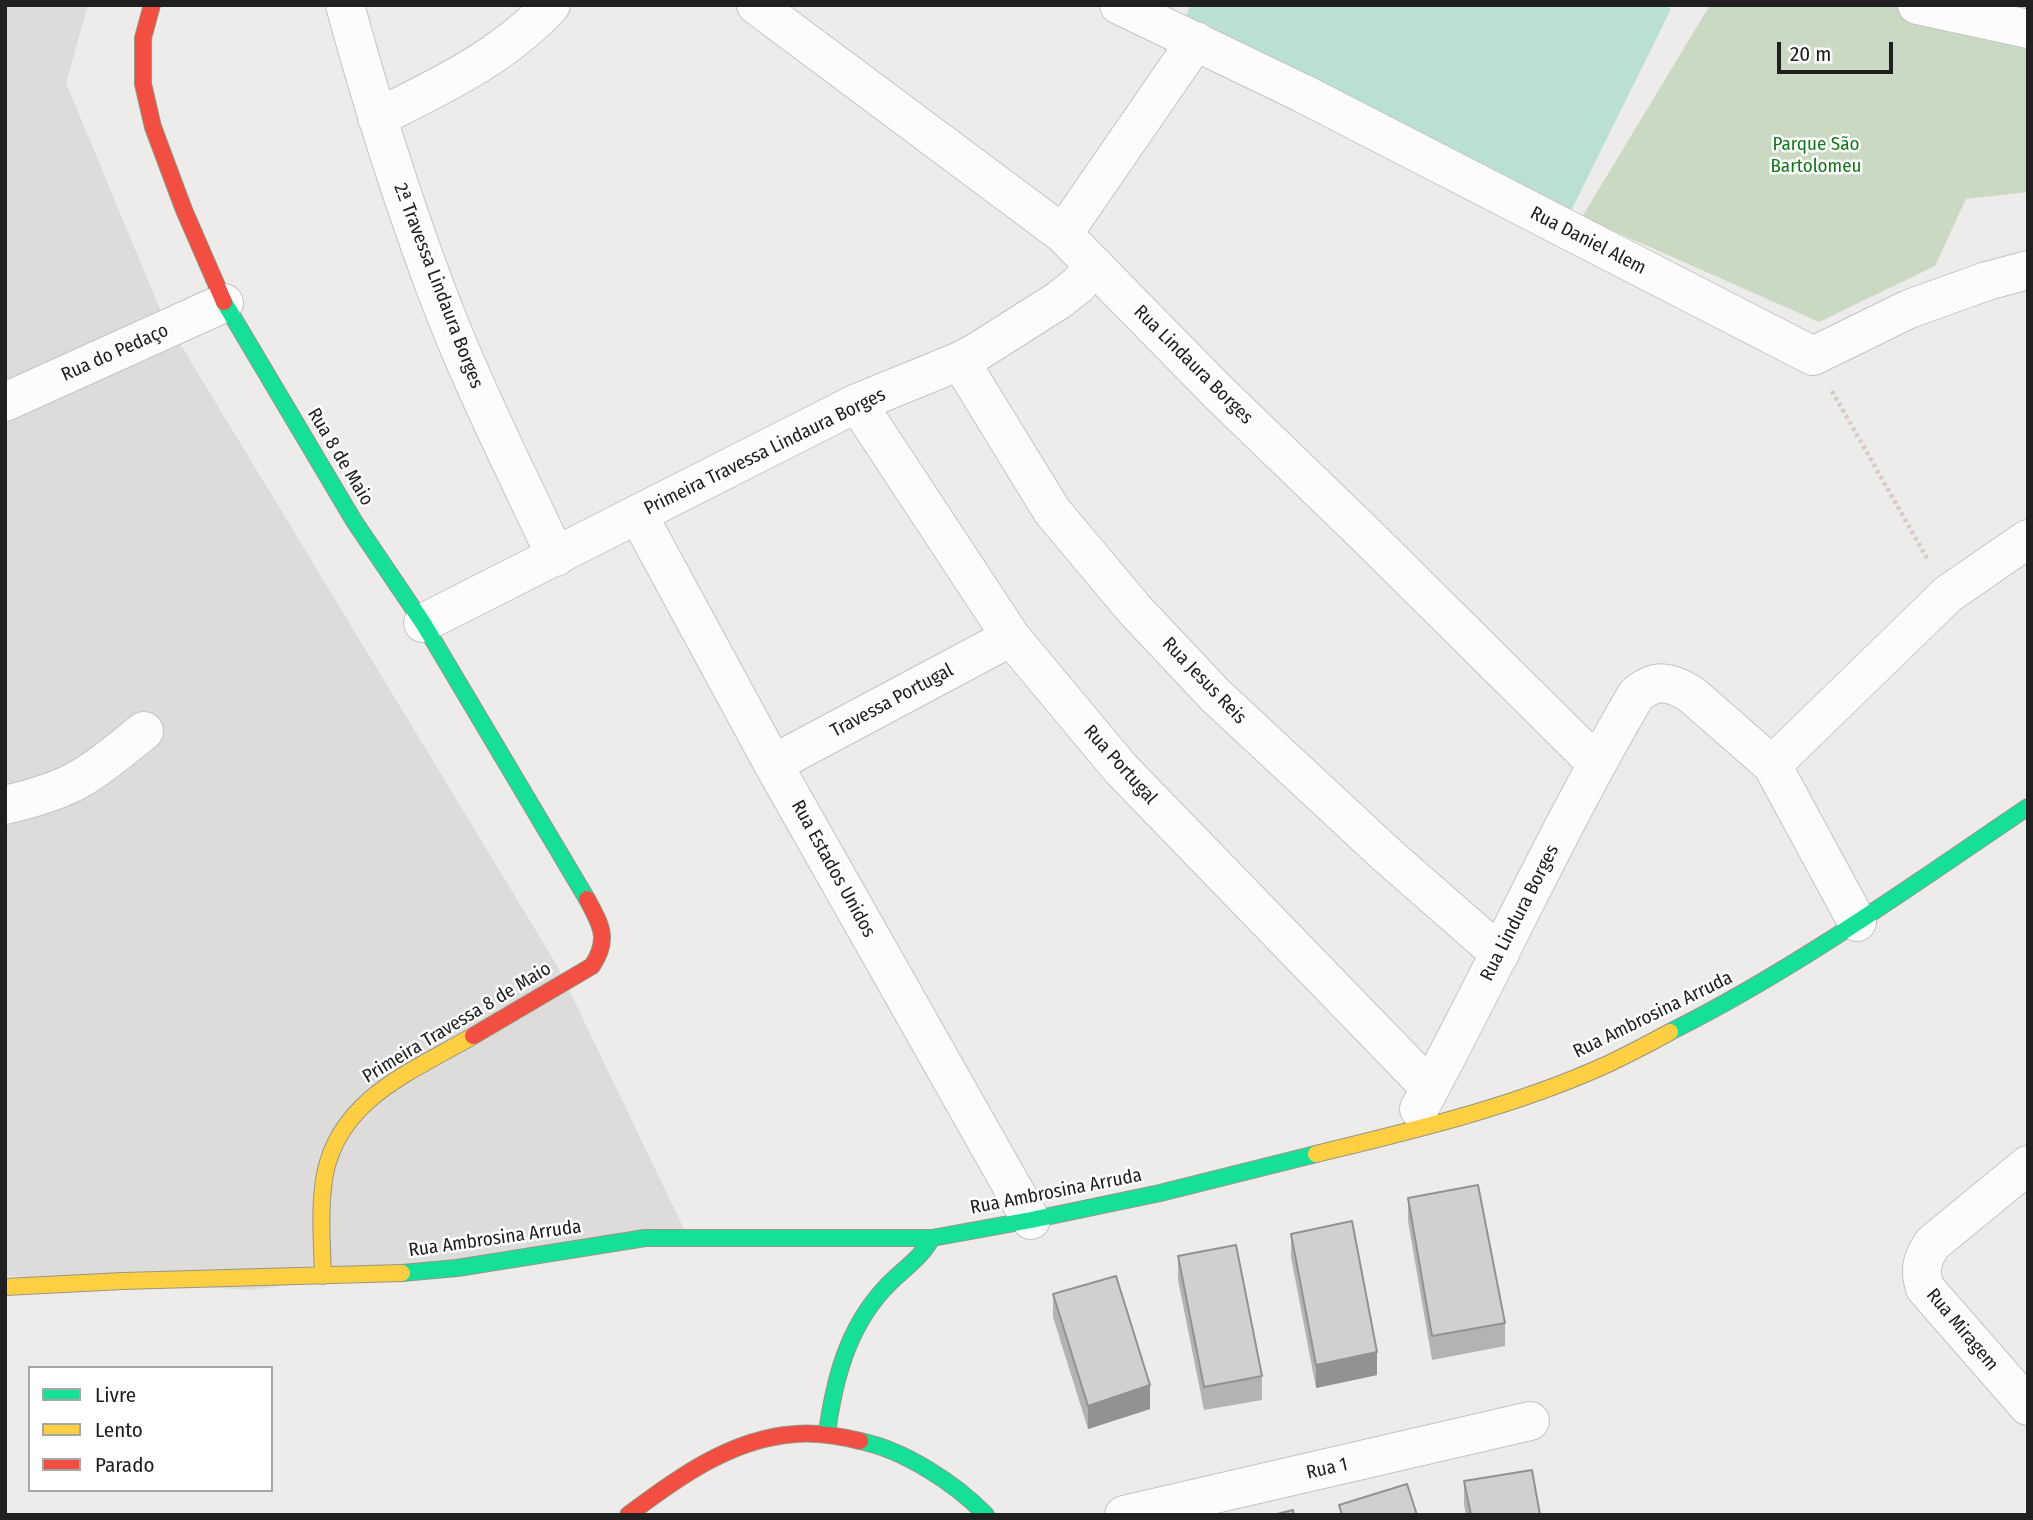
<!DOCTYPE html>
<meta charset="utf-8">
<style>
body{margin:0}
#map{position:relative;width:2033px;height:1520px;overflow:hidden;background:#eeecea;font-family:"Fira Sans Condensed",sans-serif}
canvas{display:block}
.frame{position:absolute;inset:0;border:7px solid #202020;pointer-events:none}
.legend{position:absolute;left:28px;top:1366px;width:245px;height:126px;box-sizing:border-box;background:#fff;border:2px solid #a6a6a6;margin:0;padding:9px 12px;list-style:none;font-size:21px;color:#202020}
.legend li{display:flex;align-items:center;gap:14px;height:35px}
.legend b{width:35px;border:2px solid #a6a6a6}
.scale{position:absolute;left:1777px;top:42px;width:116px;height:32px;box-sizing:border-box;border:4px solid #202020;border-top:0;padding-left:9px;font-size:21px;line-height:24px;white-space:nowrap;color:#202020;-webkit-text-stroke:5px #fff;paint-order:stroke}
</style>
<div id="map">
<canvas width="2033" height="1520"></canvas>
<div class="frame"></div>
<ul class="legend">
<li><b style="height:9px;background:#16e098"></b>Livre</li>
<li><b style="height:9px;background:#ffcf43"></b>Lento</li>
<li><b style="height:9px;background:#f24e42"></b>Parado</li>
</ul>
<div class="scale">20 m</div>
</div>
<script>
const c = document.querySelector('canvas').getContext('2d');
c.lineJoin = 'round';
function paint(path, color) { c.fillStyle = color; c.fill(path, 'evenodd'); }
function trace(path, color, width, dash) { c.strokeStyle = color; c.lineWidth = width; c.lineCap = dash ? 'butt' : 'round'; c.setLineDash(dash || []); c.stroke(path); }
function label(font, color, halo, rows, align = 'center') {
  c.font = font + ' "Fira Sans Condensed",sans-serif'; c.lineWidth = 5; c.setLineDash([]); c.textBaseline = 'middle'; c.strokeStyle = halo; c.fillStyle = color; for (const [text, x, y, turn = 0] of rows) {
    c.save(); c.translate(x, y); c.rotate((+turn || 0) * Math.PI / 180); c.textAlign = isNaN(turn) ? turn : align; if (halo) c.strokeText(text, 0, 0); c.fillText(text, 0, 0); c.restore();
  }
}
const residential = new Path2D(`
 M5 5H88L66 83 162 314 558 967 685 1231 251 1290 5 1276Z`);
const forest = new Path2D(`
 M1710 5H2028V192L1966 199 1935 266 1819 322 1582 217Z`);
const pitch = new Path2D(`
 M1191 5H1662L1671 9 1568 217 1182 24Z`);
const path = new Path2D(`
 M1832 391 1928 560`);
const street = new Path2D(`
 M345 5C371 100 400 193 434 284 468 377 514 467 556 557
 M756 5 1063 234 1219 393 1364 533 1596 763
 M1119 5 1302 93 1813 356 1909 309 1987 281 2028 270
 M1917 5 2028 29
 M377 118C440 86 502 58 551 5
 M1063 234 1196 41
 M960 361 1052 511 1135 610 1216 696 1387 855 1500 954
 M5 402 224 303
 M857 403 1011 637 1121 769 1430 1088
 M638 515 773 764 1031 1220
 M423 623 857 403 960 361 977 352 1059 300 1078 285 1095 266
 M773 764 1011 637
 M1772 765 1948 594 2028 539
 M5 805C27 800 48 794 68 785 95 772 120 750 144 731
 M1419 1109C1493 972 1557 830 1636 695 1656 678 1670 681 1692 695L1772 765 1857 922
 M2028 1165 1933 1243C1922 1258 1919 1270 1925 1288L2028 1406
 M1124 1515 1530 1421`);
const fast = new Path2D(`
 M224 302 354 521 423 623 587 899
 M1670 1032C1796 969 1911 886 2028 807
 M402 1273 457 1268 645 1238H932L1031 1220 1160 1193 1316 1154
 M827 1433C834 1381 847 1329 884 1289 900 1271 920 1260 932 1238
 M860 1441C904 1450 955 1483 986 1515`);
const slow = new Path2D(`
 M1316 1154C1415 1130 1516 1106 1608 1064 1629 1054 1650 1043 1670 1032
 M323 1276C322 1242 319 1207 325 1174 340 1098 413 1071 473 1036
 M5 1287 123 1281 402 1273`);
const jam = new Path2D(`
 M152 5 143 38V84L153 127 184 210 224 302
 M473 1036 592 966C610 939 601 925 587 899
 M628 1515C677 1478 732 1438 796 1434 818 1432 839 1436 860 1441`);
const wall = new Path2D(`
 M1408 1198 1505 1323V1346L1432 1360 1408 1221Z
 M1291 1234 1377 1375 1316 1388 1291 1257Z
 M1178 1256 1262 1376V1400L1204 1410 1178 1280Z
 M1053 1294 1150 1409 1088 1429 1053 1317Z
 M1464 1481 1540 1515H1466L1464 1504Z`);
const shadedWall = new Path2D(`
 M1377 1352V1375L1316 1388V1365Z
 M1150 1385V1409L1088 1429V1406Z`);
const building = new Path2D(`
 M1478 1185 1505 1323 1432 1336 1408 1198Z
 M1352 1221 1377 1352 1316 1365 1291 1234Z
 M1236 1245 1262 1376 1204 1387 1178 1256Z
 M1116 1276 1150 1385 1088 1406 1053 1294Z
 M1532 1470 1540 1515H1471L1464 1481Z
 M1407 1484 1417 1515H1342L1339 1505Z
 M1293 1510 1294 1515H1273Z`);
const parkNames = [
 ["Parque São",1816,145],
 ["Bartolomeu",1816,167]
];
const streetNames = [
 ["Rua Daniel Alem",1588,241,27],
 ["2ª Travessa Lindaura Borges",438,286,69],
 ["Rua do Pedaço",115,353,-24],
 ["Rua Lindaura Borges",1193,365,45],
 ["Primeira Travessa Lindaura Borges",765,452,-26],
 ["Rua 8 de Maio",340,457,59],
 ["Rua Jesus Reis",1204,681,46],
 ["Travessa Portugal",892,701,-28],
 ["Rua Portugal",1120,765,48],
 ["Rua Estados Unidos",833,869,61],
 ["Rua Lindura Borges",1520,913,-63],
 ["Rua Ambrosina Arruda",1653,1015,-26],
 ["Primeira Travessa 8 de Maio",457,1023,-31],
 ["Rua Ambrosina Arruda",1056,1192,-11],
 ["Rua Ambrosina Arruda",495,1239,-8],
 ["Rua Miragem",1962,1330,50],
 ["Rua 1",1327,1469,-13]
];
paint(residential, '#dddcdb');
paint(forest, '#cadac2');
paint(pitch, '#b9e0d0');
trace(street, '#c5c4c4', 40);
trace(fast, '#959683', 18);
trace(slow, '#959683', 18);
trace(jam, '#959683', 18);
trace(path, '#d6cbc9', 4.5, [3.5, 3.5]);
trace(street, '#fcfcfc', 38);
trace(fast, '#16e098', 16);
trace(slow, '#ffcf43', 16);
trace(jam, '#f24e42', 16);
paint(wall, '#b5b3b2');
paint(shadedWall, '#939291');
paint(building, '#d2d0cf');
trace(building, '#939291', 2);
label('19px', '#16761e', '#fff', parkNames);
label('19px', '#202020', '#fff', streetNames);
</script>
